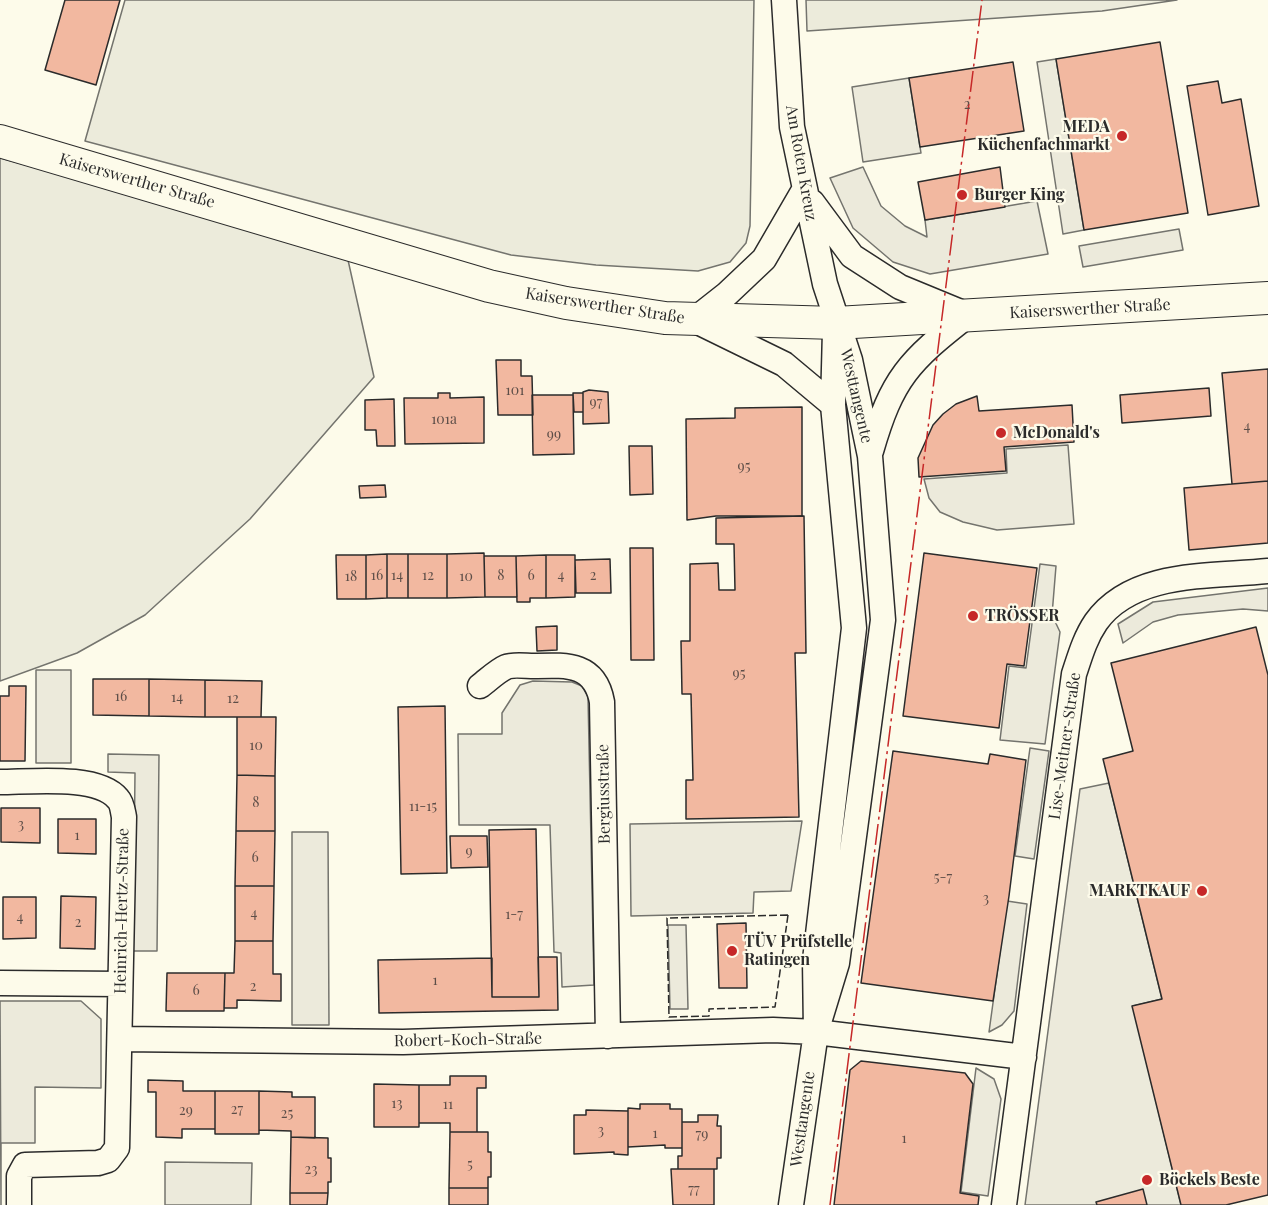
<!DOCTYPE html>
<meta charset="utf-8">
<style>
body{margin:0}
canvas{display:block;background:#fdfbea}
</style>
<canvas width="1268" height="1205"></canvas>
<script>
const c = document.querySelector('canvas').getContext('2d');
c.lineJoin = 'round';
function paint(path, color) { c.fillStyle = color; c.fill(path, 'evenodd'); }
function trace(path, color, width, dash) { c.strokeStyle = color; c.lineWidth = width; c.lineCap = dash ? 'butt' : 'round'; c.setLineDash(dash || []); c.stroke(path); }
function label(font, color, halo, rows, align = 'center') {
  c.font = font + ' "Playfair Display",serif'; c.lineWidth = 4.5; c.setLineDash([]); c.textBaseline = 'middle'; c.strokeStyle = halo; c.fillStyle = color; for (const [text, x, y, turn = 0] of rows) {
    c.save(); c.translate(x, y); c.rotate((+turn || 0) * Math.PI / 180); c.textAlign = isNaN(turn) ? turn : align; if (halo) c.strokeText(text, 0, 0); c.fillText(text, 0, 0); c.restore();
  }
}
const green = new Path2D(`
 M125 0H754L750 226 746 243 730 262 698 271 596 265 511 255 85 141Z
 M806 0H1177L1102 11 807 31Z
 M0 158 346 251 374 377 250 519 145 615 77 653 0 681Z`);
const parking = new Path2D(`
 M1056 59 1084 230 1063 234 1037 62Z
 M909 78 921 153 863 162 852 87Z
 M863 167 881 206 905 226 927 237 925 220 1037 201 1048 254 930 274 893 262 853 228 830 178Z
 M1179 229 1183 250 1083 267 1079 246Z
 M1068 445 1074 524 997 530 963 522 940 512 929 498 924 479 1007 473 1006 449Z
 M1040 564 1056 566 1052 615 1060 632 1045 744 1000 740 1009 666 1026 668Z
 M1268 588V611L1243 609 1178 615 1153 622 1123 643 1118 624 1153 602Z
 M36 670H71V763H36Z
 M533 681 572 682 582 686 588 697 594 985 562 987 561 953 554 952 550 825H459L458 734H502V713L520 685Z
 M1030 748 1049 751 1034 859 1015 856Z
 M108 754 159 755 157 951H133L135 773 108 772Z
 M1109 783 1162 999 1133 1006 1181 1205H1025L1080 789Z
 M802 821 791 891 754 892 753 913 631 916 630 824Z
 M292 832H328L329 1025H292Z
 M1007 901 1027 904 1014 1011 1002 1025 989 1032Z
 M668 925H686L688 1009H670Z
 M0 1001H81L101 1019V1088L35 1087V1143H1V1205Z
 M976 1068 994 1079 1001 1099 988 1196 961 1192Z
 M165 1162 252 1163 251 1205H165Z`);
const building = new Path2D(`
 M65 0H120L96 85 45 70Z
 M1160 42 1188 213 1084 230 1056 59Z
 M1013 62 1024 131 920 147 909 78Z
 M1218 81 1222 103 1241 99 1259 206 1208 215 1187 86Z
 M1000 167 1005 207 925 220 918 182Z
 M496 360H521V376H532L533 415H498Z
 M1268 369V481L1232 484 1222 373Z
 M1209 388 1211 416 1122 423 1120 395Z
 M589 390 608 392 609 423 583 424V392Z
 M438 393H450V398L484 397V443L405 444 404 398H438Z
 M573 393H583V412H574Z
 M532 395H573L574 454 533 455Z
 M977 396 979 411 1072 405 1074 442 1004 447 1006 471 919 477 918 458 933 425 943 414 956 404Z
 M394 399 395 446H377L376 430H365V400Z
 M802 407V516H716L687 520 686 419 735 418V408Z
 M629 446H652L653 494 630 495Z
 M1268 481V543L1189 550 1184 488Z
 M385 485 386 497 360 498 359 486Z
 M804 516 806 653H795L799 817 686 819V780H693L691 694H682L681 641H690V564L718 563 719 590H735L734 544H716V518Z
 M630 548H653L654 660H631Z
 M484 553 485 597 447 598V554Z
 M924 553 1037 568 1024 666 1007 664 999 728 903 716Z
 M387 554H408V598H387Z
 M387 554V598L366 599V555Z
 M408 554H447V598H408Z
 M336 555H366V599H337Z
 M546 555V598H530V602H517L516 556Z
 M546 555H575V597L546 598Z
 M484 556H516L517 597H485Z
 M610 559 611 593H576L575 560Z
 M557 626V650L537 651 536 627Z
 M1256 627 1268 675V1195L1226 1205H1181L1132 1006 1162 999 1103 759 1133 751 1111 663Z
 M93 679H149V716L93 715Z
 M149 679 205 680V717L149 716Z
 M205 680 262 681 261 717H205Z
 M9 686H26L25 761H0V696H9Z
 M445 706 447 873 401 874 398 707Z
 M237 717H276L275 776 237 775Z
 M893 751 988 764 990 754 1026 760 1009 896 993 1001 861 983Z
 M237 775 275 776V831H236Z
 M1 808H40V843L1 842Z
 M58 819H96V854L58 853Z
 M536 829 539 997H492L489 830Z
 M236 831H275L274 886H235Z
 M450 836H487L488 867 451 868Z
 M235 886H274L273 941H235Z
 M61 896 96 897 95 949 60 948Z
 M3 897H36V938L3 939Z
 M746 923 747 988H719L717 924Z
 M235 941H273V974H281V1001L237 1000V1008H224L225 973H234Z
 M538 957H557L558 1010 379 1013 378 960 492 958V997H539Z
 M167 973H225L224 1011H166Z
 M861 1061 965 1073 973 1084 960 1193 979 1196 978 1205H834L850 1070Z
 M450 1076H486V1088H477V1132H450V1123H419V1085H450Z
 M148 1080 183 1081V1091H215V1129H182V1138L156 1137V1092H148Z
 M374 1084 419 1085V1127H374Z
 M215 1091H259V1134H215Z
 M259 1091 292 1092V1097H315V1138L291 1137V1131L259 1130Z
 M640 1104H670V1109H682V1148H665V1145L628 1147V1108L640 1109Z
 M586 1110 628 1111V1155L614 1154V1152L574 1154V1115H586Z
 M698 1115H718L717 1126H721V1158H717V1169H678V1156H682V1122H698Z
 M450 1132H488V1152H491V1177H488V1188H449Z
 M291 1137 328 1138V1158H331V1182H328V1193H290Z
 M671 1169H714V1205H673Z
 M449 1188H488V1205H449Z
 M1143 1189 1147 1205H1097L1096 1202Z
 M290 1193H328L327 1205H290Z`);
const minor = new Path2D(`
 M784 0 792 127 825 284 850 360 870 456 883 620 837 963 816 1032
 M804 190 764 259 727 294 694 320 784 364 833 405
 M812 202 852 256 900 287 968 315C909 361 892 378 871 451
 M480 686C488 680 497 671 506 667 513 664 526 666 534 666 567 665 595 663 602 702L608 1036
 M0 782C30 782 98 774 118 799 122 803 123 812 124 817L117 1148 108 1160 98 1163 25 1165 19 1176V1205
 M0 983 120 984
 M120 1039 403 1042 773 1030 816 1032 1024 1057
 M791 1205 816 1032 815 960 854 628 833 405 835 331
 M1004 1205 1074 674C1080 656 1085 638 1096 622 1133 570 1212 577 1268 571`);
const major = new Path2D(`
 M0 141 489 286 566 303 665 318 836 323 1268 298`);
const fence = new Path2D(`
 M788 915 775 1007 709 1009V1016L669 1017 667 918Z`);
const power = new Path2D(`
 M830 1205 982 0`);
const markers = [
 [1122,136,6,"#c62828"],
 [962,195,6,"#c62828"],
 [1001,433,6,"#c62828"],
 [973,616,6,"#c62828"],
 [1202,891,6,"#c62828"],
 [732,951,6,"#c62828"],
 [1147,1180,6,"#c62828"]
];
const numberNames = [
 ["2",967,105],
 ["101",515,391],
 ["97",596,403],
 ["101a",444,420],
 ["4",1247,427],
 ["99",554,435],
 ["95",744,467],
 ["16",377,576],
 ["14",397,576],
 ["12",428,576],
 ["8",501,576],
 ["6",531,576],
 ["4",561,576],
 ["2",593,576],
 ["18",351,577],
 ["10",466,577],
 ["95",739,674],
 ["16",121,697],
 ["14",177,698],
 ["12",233,699],
 ["10",256,746],
 ["8",256,803],
 ["11-15",423,807],
 ["3",21,825],
 ["1",77,836],
 ["9",469,852],
 ["6",255,858],
 ["5-7",943,878],
 ["3",986,899],
 ["4",254,914],
 ["1-7",514,915],
 ["4",20,918],
 ["2",78,923],
 ["1",435,981],
 ["2",253,987],
 ["6",196,991],
 ["13",397,1104],
 ["11",448,1105],
 ["27",237,1110],
 ["29",186,1111],
 ["25",287,1114],
 ["3",601,1131],
 ["1",655,1134],
 ["79",702,1135],
 ["1",904,1139],
 ["5",470,1165],
 ["23",311,1170],
 ["77",694,1190]
];
const poiNames = [
 ["MEDA",1110,127,"right"],
 ["Küchenfachmarkt",1110,145,"right"],
 ["Burger King",974,195],
 ["McDonald's",1013,433],
 ["TRÖSSER",985,616],
 ["MARKTKAUF",1190,891,"right"],
 ["TÜV Prüfstelle",744,942],
 ["Ratingen",744,960],
 ["Böckels Beste",1159,1180]
];
const streetNames = [
 ["Am Roten Kreuz",801,163,80],
 ["Kaiserswerther Straße",137,181,16],
 ["Kaiserswerther Straße",605,306,9],
 ["Kaiserswerther Straße",1090,309,-3],
 ["Westtangente",856,396,77],
 ["Lise-Meitner-Straße",1065,746,-82],
 ["Bergiusstraße",604,794,-91],
 ["Heinrich-Hertz-Straße",122,911,-89],
 ["Robert-Koch-Straße",468,1040,-1],
 ["Westtangente",803,1119,-82]
];
paint(green, '#ecebdb');
trace(green, '#74746e', 1.5);
paint(parking, '#eceadb');
trace(parking, '#74746e', 1.5);
paint(building, '#f2b8a0');
trace(building, '#2b2b2b', 1.5);
trace(minor, '#2b2b2b', 27);
trace(major, '#2b2b2b', 34);
trace(minor, '#fdfbea', 24);
trace(major, '#fdfbea', 32);
trace(fence, '#2b2b2b', 1.5, [8, 3]);
trace(power, '#c62828', 1.5, [21, 4.5, 3, 4.5]);
for (const [x, y, r, color] of markers) { const dot = new Path2D(); dot.arc(x, y, r, 0, 2 * Math.PI); c.fillStyle = color; c.fill(dot); trace(dot, '#fdfbea', 2); }
label('14px', '#5d4e48', null, numberNames);
label('bold 16px', '#2b2b2b', '#fdfbea', poiNames, 'left');
label('16px', '#2b2b2b', '#fdfbea', streetNames);
</script>
